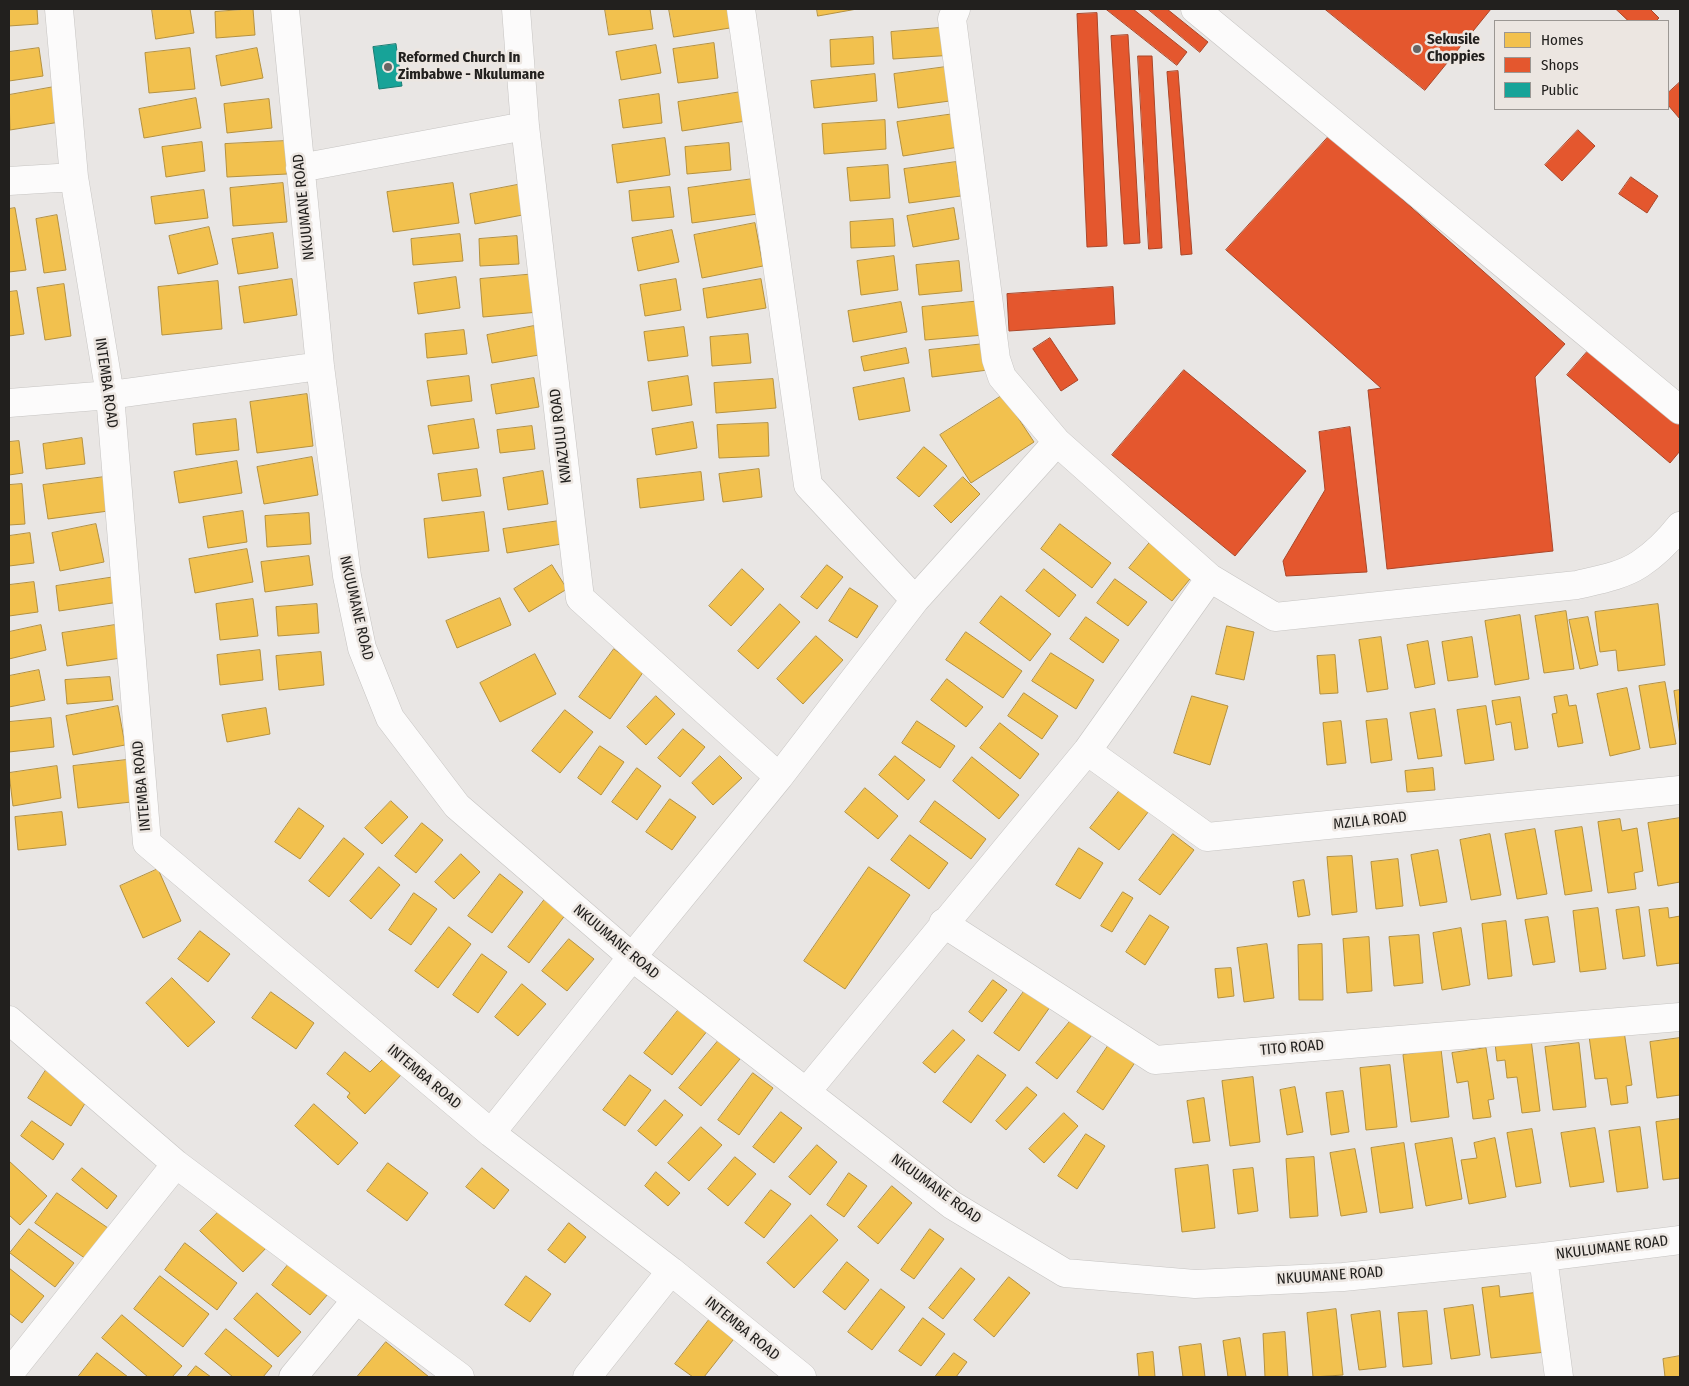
<!DOCTYPE html>
<style>
body{margin:0}
#map{position:relative;width:1689px;height:1386px;overflow:hidden;background:#e9e6e4;font-family:"Fira Sans Condensed",sans-serif}
canvas{display:block}
.frame{position:absolute;inset:0;border:10px solid #22201e;pointer-events:none}
.legend{position:absolute;left:1494px;top:20px;width:175px;height:90px;box-sizing:border-box;background:#ece6e1;border:1px solid #9b9793;margin:0;padding:6px 9px;list-style:none;font-size:15px;color:#22201e}
.legend li{display:flex;align-items:center;gap:10px;height:25px}
.legend b{width:25px;border:1px solid #9b9793}
</style>
<div id="map">
<canvas width="1689" height="1386"></canvas>
<div class="frame"></div>
<ul class="legend">
<li><b style="height:14px;background:#f2c14e"></b>Homes</li>
<li><b style="height:14px;background:#e4572e"></b>Shops</li>
<li><b style="height:14px;background:#17a398"></b>Public</li>
</ul>
</div>
<script>
const c = document.querySelector('canvas').getContext('2d');
c.lineJoin = 'round';
function paint(path, color) { c.fillStyle = color; c.fill(path, 'evenodd'); }
function trace(path, color, width, dash) { c.strokeStyle = color; c.lineWidth = width; c.lineCap = dash ? 'butt' : 'round'; c.setLineDash(dash || []); c.stroke(path); }
function label(font, color, halo, rows, align = 'center') {
  c.font = font + ' "Fira Sans Condensed",sans-serif'; c.lineWidth = 5; c.setLineDash([]); c.textBaseline = 'middle'; c.strokeStyle = halo; c.fillStyle = color; for (const [text, x, y, turn = 0] of rows) {
    c.save(); c.translate(x, y); c.rotate((+turn || 0) * Math.PI / 180); c.textAlign = isNaN(turn) ? turn : align; if (halo) c.strokeText(text, 0, 0); c.fillText(text, 0, 0); c.restore();
  }
}
const homes = new Path2D(`
 M9 9H37L38 24 9 26Z
 M152 9H190L194 33 156 39Z
 M253 9 255 35 216 38 215 12Z
 M605 9H650L653 29 609 35Z
 M669 9H733L736 27 674 37Z
 M817 9H857L818 16Z
 M951 27 954 55 893 59 891 32Z
 M873 37 874 64 831 67 830 40Z
 M714 43 718 78 678 83 673 49Z
 M656 45 661 73 621 80 616 52Z
 M39 48 43 76 9 81V52Z
 M190 48 195 89 149 93 145 53Z
 M257 48 263 78 221 86 216 56Z
 M953 66 957 100 898 108 894 74Z
 M875 74 877 101 814 108 811 81Z
 M54 87 60 122 10 130 9 95Z
 M741 92 746 121 682 131 678 102Z
 M659 94 662 123 623 128 619 100Z
 M196 98 201 128 144 138 139 109Z
 M269 99 272 128 227 133 224 104Z
 M954 114 959 147 903 156 897 122Z
 M885 120 886 149 824 154 822 124Z
 M665 138 670 175 617 183 612 145Z
 M286 141 287 174 227 177 225 144Z
 M202 142 205 171 166 177 162 147Z
 M729 143 731 170 687 174 685 147Z
 M956 162 961 196 909 203 904 169Z
 M888 165 890 198 850 201 847 168Z
 M753 179 758 214 692 223 688 188Z
 M283 183 287 222 233 226 230 188Z
 M453 183 459 223 393 232 387 192Z
 M522 184 528 214 475 224 470 194Z
 M670 187 674 217 632 221 629 191Z
 M204 190 208 218 155 224 151 197Z
 M15 208 26 270 9 272V209Z
 M954 208 959 239 913 247 907 216Z
 M57 215 66 270 44 273 36 219Z
 M893 219 895 246 851 248 850 222Z
 M755 223 763 266 702 278 694 235Z
 M209 227 218 264 178 274 169 236Z
 M672 230 679 262 638 271 632 238Z
 M273 233 278 268 238 274 232 239Z
 M460 234 463 261 413 265 411 239Z
 M517 236 519 264 480 266 479 239Z
 M894 256 898 290 861 295 857 261Z
 M959 261 962 291 919 295 916 265Z
 M536 274 539 312 483 317 480 279Z
 M456 277 460 308 418 314 414 283Z
 M292 279 297 315 244 323 239 287Z
 M676 279 681 310 645 316 640 285Z
 M761 279 766 308 707 318 703 289Z
 M218 281 222 329 162 335 158 287Z
 M64 284 71 336 45 340 37 288Z
 M17 291 24 334 9 336V292Z
 M981 301 984 335 925 340 922 307Z
 M901 302 907 332 853 342 848 311Z
 M534 326 539 355 492 363 487 335Z
 M684 327 688 356 648 361 644 332Z
 M464 330 467 354 427 358 425 334Z
 M748 334 751 363 712 366 710 337Z
 M984 344 988 370 932 377 929 350Z
 M906 348 909 363 864 371 861 357Z
 M469 376 472 401 431 406 427 381Z
 M688 376 692 405 652 411 648 382Z
 M534 378 539 407 496 414 491 385Z
 M904 378 910 411 859 420 853 388Z
 M773 379 776 408 716 413 714 383Z
 M307 394 313 446 257 453 250 402Z
 M1003 395 1034 442 971 483 940 435Z
 M236 419 239 450 196 455 193 424Z
 M474 419 479 448 433 454 428 426Z
 M693 422 697 448 656 455 652 429Z
 M768 423 769 456 719 458 717 425Z
 M532 426 535 449 500 453 497 430Z
 M82 438 85 464 46 469 43 444Z
 M19 441 23 473 9 475V442Z
 M924 447 947 466 919 497 897 478Z
 M312 457 318 495 264 504 257 467Z
 M237 461 242 493 179 503 174 472Z
 M477 469 481 496 442 501 438 474Z
 M759 469 762 497 723 502 719 474Z
 M543 471 548 504 508 510 503 478Z
 M701 472 704 500 640 508 637 479Z
 M112 476 116 510 48 519 43 485Z
 M963 477 980 494 951 523 934 506Z
 M22 484 25 524 9 525V485Z
 M243 511 247 542 208 548 203 517Z
 M484 512 489 551 428 558 424 519Z
 M309 513 311 544 267 547 265 516Z
 M559 521 562 544 507 553 503 529Z
 M96 524 104 562 60 571 52 533Z
 M1060 524 1111 563 1092 588 1041 549Z
 M30 533 34 563 9 566V536Z
 M1151 541 1194 574 1172 601 1129 568Z
 M247 549 253 582 195 593 189 559Z
 M309 556 313 585 265 592 261 562Z
 M552 565 567 589 529 612 514 589Z
 M827 565 843 577 817 609 801 597Z
 M742 569 764 589 731 626 709 606Z
 M1044 569 1076 595 1059 617 1026 591Z
 M115 577 119 602 59 611 56 586Z
 M1115 579 1147 602 1128 626 1097 603Z
 M34 582 38 612 9 616V585Z
 M850 588 878 606 857 638 829 621Z
 M1001 596 1051 634 1030 661 980 623Z
 M500 598 511 625 457 648 446 621Z
 M253 599 258 636 220 640 216 604Z
 M317 604 319 633 278 636 276 607Z
 M780 604 800 622 758 669 738 651Z
 M1658 604 1665 665 1618 671 1616 650 1600 652 1595 612Z
 M1566 611 1574 669 1544 673 1535 616Z
 M1520 615 1529 679 1495 685 1485 621Z
 M1086 617 1119 640 1103 663 1070 639Z
 M1588 617 1598 665 1580 669 1569 620Z
 M41 625 46 650 9 659V632Z
 M115 625 121 658 67 666 62 633Z
 M1227 626 1254 632 1244 680 1216 674Z
 M966 632 1022 671 1003 698 946 660Z
 M816 636 843 660 803 704 777 679Z
 M1381 637 1388 689 1367 692 1359 640Z
 M1472 637 1478 677 1448 681 1442 642Z
 M1428 641 1435 684 1415 688 1407 645Z
 M614 649 644 671 610 719 579 697Z
 M260 650 263 680 220 685 217 655Z
 M321 652 324 685 279 690 276 656Z
 M1051 653 1094 680 1076 709 1032 681Z
 M535 654 556 694 500 722 480 683Z
 M1335 655 1338 693 1320 694 1317 656Z
 M39 670 45 700 9 707V676Z
 M110 677 113 700 67 704 65 680Z
 M947 679 983 707 966 727 931 700Z
 M1665 682 1676 744 1650 748 1639 686Z
 M1627 688 1640 749 1610 756 1597 694Z
 M1680 690V736L1674 691Z
 M1024 693 1058 716 1042 739 1008 716Z
 M1567 695 1569 706 1576 705 1583 743 1558 747 1552 714 1557 713 1554 697Z
 M656 696 675 714 646 745 627 727Z
 M1192 696 1228 706 1210 765 1174 753Z
 M1520 697 1528 748 1515 750 1511 722 1496 725 1492 701Z
 M118 706 125 745 73 755 66 716Z
 M1486 706 1494 760 1465 764 1457 710Z
 M266 708 270 734 227 742 222 715Z
 M1435 709 1442 756 1418 759 1410 713Z
 M565 710 593 732 560 773 532 751Z
 M51 718 54 747 9 752V722Z
 M1387 719 1392 760 1371 763 1366 721Z
 M917 721 955 746 940 768 902 743Z
 M1341 721 1346 763 1327 765 1323 723Z
 M1000 723 1039 754 1020 779 980 748Z
 M683 729 705 747 680 777 658 758Z
 M600 746 624 762 601 795 578 778Z
 M720 756 742 778 713 805 692 783Z
 M895 756 925 780 908 800 879 775Z
 M972 757 1019 795 999 819 953 781Z
 M135 759 140 801 78 808 73 766Z
 M57 766 61 798 13 806 9 773Z
 M637 768 661 786 637 820 612 802Z
 M1433 768 1435 790 1407 792 1405 771Z
 M1124 785 1152 807 1119 850 1090 828Z
 M865 788 898 816 878 839 845 812Z
 M670 799 696 817 672 850 646 832Z
 M391 801 408 817 382 844 365 828Z
 M935 801 986 839 971 859 920 822Z
 M299 808 324 826 300 859 275 842Z
 M62 812 66 845 18 850 15 817Z
 M1680 818V882L1658 886 1648 823Z
 M1620 819 1622 831 1637 828 1643 871 1634 873 1636 889 1608 893 1598 822Z
 M422 823 443 840 416 873 395 856Z
 M1582 827 1592 891 1565 895 1555 831Z
 M1535 829 1547 894 1517 899 1505 834Z
 M1173 834 1194 850 1160 895 1139 880Z
 M1490 834 1501 895 1471 900 1460 840Z
 M910 835 948 863 929 889 891 860Z
 M344 838 364 854 329 897 309 881Z
 M1079 848 1103 863 1080 899 1056 885Z
 M1438 850 1447 902 1420 906 1411 855Z
 M461 854 480 872 454 899 435 882Z
 M1352 856 1357 912 1332 915 1327 857Z
 M1398 859 1403 906 1376 909 1371 862Z
 M379 867 400 885 371 919 350 901Z
 M869 867 910 895 845 989 804 961Z
 M158 869 181 921 143 938 120 886Z
 M500 874 523 892 492 933 468 916Z
 M1304 880 1310 915 1298 917 1293 882Z
 M1123 892 1133 898 1112 932 1101 926Z
 M414 893 437 909 411 945 389 930Z
 M545 899 566 914 529 963 508 947Z
 M1639 907 1645 956 1623 959 1616 910Z
 M1598 908 1606 969 1580 972 1573 911Z
 M1668 908 1669 918 1680 916V963L1657 966 1649 910Z
 M1150 915 1169 927 1145 965 1126 952Z
 M1548 917 1555 962 1533 965 1525 920Z
 M1506 921 1512 976 1488 979 1482 924Z
 M449 927 471 944 438 988 415 971Z
 M1461 928 1470 985 1442 990 1433 933Z
 M200 931 230 954 208 982 178 959Z
 M1419 935 1423 983 1394 986 1389 937Z
 M1369 937 1372 991 1347 993 1343 939Z
 M569 939 594 959 567 991 542 971Z
 M1267 944 1274 998 1244 1002 1237 948Z
 M1322 944 1323 1000H1299L1298 945Z
 M482 954 507 972 478 1013 453 995Z
 M1231 968 1234 996 1218 998 1215 969Z
 M172 978 215 1022 188 1047 146 1003Z
 M993 980 1007 990 982 1022 969 1012Z
 M522 984 546 1004 518 1036 495 1017Z
 M1025 990 1050 1007 1019 1051 994 1033Z
 M271 992 314 1023 296 1049 252 1018Z
 M680 1008 708 1030 672 1075 644 1053Z
 M1072 1019 1092 1035 1057 1079 1036 1063Z
 M953 1030 965 1040 935 1073 923 1063Z
 M1624 1031 1632 1085 1626 1086 1628 1103 1611 1105 1607 1078 1595 1079 1589 1036Z
 M1680 1038V1095L1657 1098 1650 1042Z
 M1531 1039 1540 1111 1522 1113 1517 1077 1507 1078 1505 1060 1497 1061 1495 1043Z
 M718 1041 740 1059 701 1106 679 1088Z
 M1110 1043 1136 1061 1103 1110 1077 1092Z
 M1579 1043 1586 1107 1553 1110 1545 1047Z
 M1486 1048 1494 1099 1488 1100 1491 1117 1473 1119 1468 1081 1457 1083 1452 1053Z
 M1441 1049 1449 1117 1411 1122 1403 1055Z
 M345 1052 370 1072 383 1059 401 1075 365 1114 347 1097 350 1093 327 1074Z
 M978 1055 1006 1075 971 1123 943 1102Z
 M1390 1065 1397 1127 1366 1130 1360 1068Z
 M46 1070 89 1097 71 1126 28 1098Z
 M753 1073 773 1088 739 1135 718 1120Z
 M630 1075 651 1090 625 1126 603 1110Z
 M1253 1077 1260 1142 1230 1146 1222 1081Z
 M1027 1087 1037 1095 1006 1130 996 1121Z
 M1295 1087 1303 1132 1287 1135 1280 1090Z
 M1343 1091 1349 1132 1331 1135 1326 1093Z
 M1204 1098 1210 1141 1193 1143 1187 1101Z
 M665 1100 683 1115 656 1146 638 1131Z
 M314 1104 358 1143 338 1165 295 1126Z
 M781 1112 802 1128 774 1163 753 1147Z
 M1064 1113 1078 1126 1044 1163 1029 1149Z
 M1680 1119V1178L1663 1180 1656 1122Z
 M32 1121 64 1144 53 1160 21 1136Z
 M701 1127 722 1145 689 1181 668 1163Z
 M1640 1127 1648 1188 1617 1192 1609 1131Z
 M1595 1128 1604 1182 1570 1187 1561 1133Z
 M1532 1129 1541 1183 1516 1187 1507 1133Z
 M1086 1134 1105 1146 1077 1189 1058 1176Z
 M1452 1138 1462 1199 1426 1206 1415 1144Z
 M1495 1138 1506 1197 1469 1204 1461 1160 1477 1158 1474 1143Z
 M1404 1143 1413 1208 1380 1213 1371 1148Z
 M817 1145 837 1162 810 1195 789 1177Z
 M1355 1149 1367 1212 1341 1216 1330 1153Z
 M735 1157 756 1174 728 1206 708 1189Z
 M1314 1157 1318 1216 1290 1218 1286 1159Z
 M9 1161 47 1196 20 1225 9 1215Z
 M388 1163 428 1193 407 1221 367 1191Z
 M1208 1165 1215 1228 1182 1232 1175 1169Z
 M82 1168 117 1196 107 1209 72 1180Z
 M482 1168 509 1190 494 1209 466 1187Z
 M1253 1168 1258 1211 1238 1214 1233 1170Z
 M656 1172 680 1193 668 1206 645 1186Z
 M849 1173 867 1186 844 1217 827 1205Z
 M892 1186 912 1203 878 1244 858 1227Z
 M771 1190 791 1204 764 1238 745 1223Z
 M57 1193 108 1228 86 1259 35 1223Z
 M226 1204 269 1245 243 1272 200 1231Z
 M811 1215 838 1240 794 1288 767 1263Z
 M569 1223 586 1237 565 1263 548 1250Z
 M29 1229 74 1263 55 1287 10 1253Z
 M930 1229 944 1239 914 1279 901 1270Z
 M185 1243 237 1283 217 1310 165 1270Z
 M295 1256 334 1287 310 1315 272 1285Z
 M847 1262 869 1280 845 1310 823 1292Z
 M9 1268 44 1296 22 1323 9 1313Z
 M961 1268 975 1279 943 1319 929 1308Z
 M160 1276 209 1314 183 1347 134 1309Z
 M526 1276 551 1294 530 1322 505 1305Z
 M1009 1277 1030 1293 994 1337 974 1320Z
 M1499 1286 1500 1297 1539 1292 1546 1352 1491 1358 1482 1288Z
 M881 1289 905 1307 872 1350 848 1332Z
 M257 1293 301 1332 278 1357 234 1319Z
 M1473 1305 1480 1355 1451 1359 1444 1309Z
 M1336 1309 1343 1375 1313 1377 1307 1313Z
 M1380 1311 1386 1367 1359 1370 1351 1315Z
 M1427 1311 1432 1364 1403 1367 1398 1313Z
 M122 1315 182 1366 172 1377H148L102 1338Z
 M712 1316 737 1335 704 1377H693L675 1364Z
 M923 1318 945 1334 921 1366 899 1351Z
 M226 1329 272 1366 263 1377H233L205 1354Z
 M1285 1332 1288 1377H1265L1263 1334Z
 M1240 1338 1246 1377H1228L1223 1341Z
 M386 1342 429 1377H357Z
 M1201 1344 1205 1377H1183L1179 1347Z
 M1153 1352 1155 1377H1139L1137 1354Z
 M97 1353 128 1377H78Z
 M954 1353 967 1362 956 1377H935Z
 M1680 1356V1377H1665L1663 1359Z
 M196 1366 211 1377H187Z`);
const shops = new Path2D(`
 M1106 9H1133L1187 52 1177 65Z
 M1148 9H1167L1208 42 1200 52Z
 M1325 9H1491L1425 90Z
 M1616 9H1650L1659 18 1656 21H1626L1627 20Z
 M1097 13 1107 246 1087 247 1077 14Z
 M1128 35 1140 243 1124 244 1111 36Z
 M1138 56H1152L1162 248 1149 249Z
 M1178 71 1192 254 1181 255 1167 72Z
 M1680 82V119L1668 105V93Z
 M1578 130 1595 146 1562 181 1545 165Z
 M1330 135 1565 344 1535 377 1553 551 1387 569 1368 390 1381 388 1226 250Z
 M1631 177 1658 196 1647 213 1619 194Z
 M1113 287 1115 324 1009 331 1007 294Z
 M1050 338 1078 380 1061 391 1033 349Z
 M1594 344 1680 418V451L1670 463 1567 375Z
 M1184 370 1306 471 1235 556 1112 455Z
 M1350 427 1367 572 1286 576 1283 561 1325 490 1319 432Z`);
const public = new Path2D(`
 M396 44 402 86 379 89 373 47Z`);
const minor = new Path2D(`
 M59 9 74 177 110 395 147 843 491 1133 671 1271 802 1377
 M285 9 320 366 347 576 362 648 390 718 457 806 632 957 952 1205 1065 1273 1195 1284 1343 1277 1543 1257 1680 1240
 M516 9 525 126 580 598 779 777
 M741 9 808 485 915 600
 M956 9 952 19 996 359 1002 377 1057 442 1210 578 1275 617 1577 585C1598 580 1622 576 1640 564 1655 554 1669 540 1680 526
 M1195 9 1680 410
 M300 168 525 126
 M9 181 74 177
 M9 403 110 395 320 366
 M1087 751 1207 837 1680 790
 M943 923 1155 1060 1680 1017
 M9 1020 176 1164 460 1377
 M807 1091 1087 751 1210 578
 M491 1133 632 957 779 777 915 600 1057 442
 M1543 1257 1559 1377
 M9 1374 176 1164
 M293 1377 356 1300
 M587 1377 671 1271`);
const markers = [
 [1417,49,5,"#686563"],
 [388,67,5,"#686563"]
];
const poiNames = [
 ["Sekusile",1427,40],
 ["Choppies",1427,57],
 ["Reformed Church In",398,58],
 ["Zimbabwe - Nkulumane",398,75]
];
const streetNames = [
 ["NKUUMANE ROAD",304,207,-96],
 ["INTEMBA ROAD",106,383,82],
 ["KWAZULU ROAD",561,436,-97],
 ["NKUUMANE ROAD",356,608,77],
 ["INTEMBA ROAD",142,786,-95],
 ["MZILA ROAD",1370,821,-6],
 ["NKUUMANE ROAD",616,942,40],
 ["TITO ROAD",1292,1048,-5],
 ["INTEMBA ROAD",424,1077,40],
 ["NKUUMANE ROAD",936,1189,36],
 ["NKULUMANE ROAD",1612,1248,-7],
 ["NKUUMANE ROAD",1330,1276,-4],
 ["INTEMBA ROAD",742,1329,39]
];
paint(homes, '#f2c14e');
trace(homes, '#b49140', 1);
paint(shops, '#e4572e');
trace(shops, '#aa4629', 1);
paint(public, '#17a398');
trace(public, '#1a7c73', 1);
trace(minor, '#c6c4c2', 29);
trace(minor, '#fcfbfb', 28);
for (const [x, y, r, color] of markers) { const dot = new Path2D(); dot.arc(x, y, r, 0, 2 * Math.PI); c.fillStyle = color; c.fill(dot); trace(dot, '#ece6e1', 2); }
label('bold 15px', '#22201e', '#ece6e1', poiNames, 'left');
label('15px', '#22201e', '#ece6e1', streetNames);
</script>
